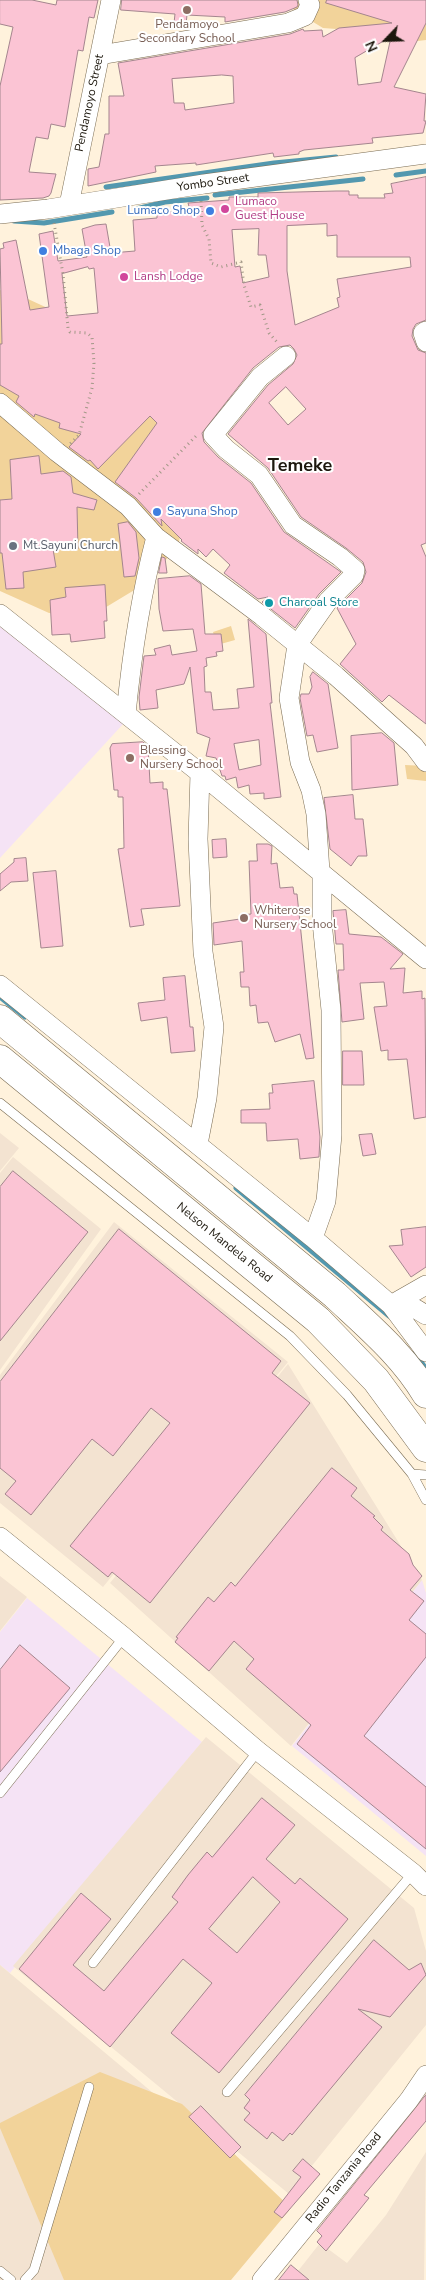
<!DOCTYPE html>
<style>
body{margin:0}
#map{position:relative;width:426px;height:2280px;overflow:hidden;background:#fff2dc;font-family:"Nunito Sans",sans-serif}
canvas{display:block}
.north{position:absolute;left:361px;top:15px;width:50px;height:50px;-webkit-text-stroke:4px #fff;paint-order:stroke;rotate:246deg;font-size:14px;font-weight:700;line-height:20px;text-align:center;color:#1c170d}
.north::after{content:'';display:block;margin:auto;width:18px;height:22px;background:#1c170d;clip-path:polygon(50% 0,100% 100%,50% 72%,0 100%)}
</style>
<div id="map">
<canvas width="426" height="2280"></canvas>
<div class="north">N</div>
</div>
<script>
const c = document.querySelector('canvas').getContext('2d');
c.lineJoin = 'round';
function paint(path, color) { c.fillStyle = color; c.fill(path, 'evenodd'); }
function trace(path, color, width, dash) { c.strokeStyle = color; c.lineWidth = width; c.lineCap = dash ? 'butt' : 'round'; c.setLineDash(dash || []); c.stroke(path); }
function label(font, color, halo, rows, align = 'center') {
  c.font = font + ' "Nunito Sans",sans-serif'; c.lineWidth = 4; c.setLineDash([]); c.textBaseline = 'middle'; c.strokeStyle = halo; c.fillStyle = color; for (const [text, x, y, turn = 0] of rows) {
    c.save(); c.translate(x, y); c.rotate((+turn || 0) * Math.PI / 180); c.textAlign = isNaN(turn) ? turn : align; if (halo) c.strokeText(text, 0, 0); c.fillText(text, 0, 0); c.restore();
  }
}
const commercial = new Path2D(`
 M0 624 124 723 0 858Z
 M422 1580 426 1593V1856L292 1746Z
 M27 1598 202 1742 10 1973 0 1965V1632Z`);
const industrial = new Path2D(`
 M0 1133 19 1148 0 1171Z
 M13 1157 101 1229 0 1370V1173Z
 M114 1222 288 1362 103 1587 0 1503V1375Z
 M288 1364 422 1580 291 1746 110 1583Z
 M0 1576 27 1597 0 1631Z
 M206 1737 414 1908 426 1951V2025L289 2194 13 1966Z
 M0 1965 286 2204 223 2280H0Z
 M426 2152 424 2280H309L298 2271 320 2243 347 2263 386 2215Z`);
const green = new Path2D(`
 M285 0H426V40L401 43 376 32 323 28 295 11Z
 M0 290 28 299 54 311 155 398 187 514 177 548 141 586 93 615 49 613 0 591Z
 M231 626 235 640 217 645 213 632Z
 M405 765 426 766V781L407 779Z
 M100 2072 182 2104 291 2208 231 2280H64L0 2128V2123Z`);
const stream = new Path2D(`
 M396 175 426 171
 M106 187 274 163 336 157
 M215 195 363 179
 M136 209 165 202 207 198
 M14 221 44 223 112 212
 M0 997 25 1017
 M236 1188 389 1316
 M415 1353 426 1369`);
const building = new Path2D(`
 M0 0H32L56 5 57 0H98L94 18 89 17 83 51 78 50 65 127 51 124 48 139 36 137 29 172 56 174 51 193 49 196 43 198 0 200V86L13 27 0 24Z
 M122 0H297L298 5 297 7 285 12 225 22V17L187 15 186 24 174 23 175 14 121 10Z
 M327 0H426V23L394 87 426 94 424 121H426L423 133 372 138 373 143 304 150 299 152V154L274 157 273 153 196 165V163L155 166 156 172 88 186V169L99 167 105 134H109V96H124L118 63 290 34 303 29 304 31 322 30 323 37 339 28 392 23 326 3ZM391 37 381 82 358 85 355 58ZM222 75 233 76 234 103 185 110 184 103H174L172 79Z
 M426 177V320L416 324 413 329 412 336 418 350 426 353V543L421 545 426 557V724L389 695 382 702 340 664 356 644 337 608 362 583 366 572 363 562 346 548 301 517 268 468 228 434 268 385 293 364 297 355 294 349 290 345 279 347 253 368 202 433 204 442 218 457 251 483 284 532 341 572 319 594 295 628 262 602 268 597 258 599 224 573 230 565 213 549 206 557 198 549V554L181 541 182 540 161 519 162 526 136 498 115 482 157 423 150 416 98 469 90 460 88 461 69 447 81 434 59 428 60 423 35 414 34 417 16 402 19 396 0 385V344H2L0 249 4 248 3 243 16 240 30 310 49 307 39 234 53 231 58 261 87 257 82 229 95 225 106 224 111 253 135 251 133 220 157 218V213L190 210 188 203 229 200V197H258V193L336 191H349V195H358V198H385L384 194 393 193 391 184ZM327 224V236L337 235V257H410L411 267 337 279 340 297 337 298 339 307 295 325 287 271V226ZM259 229 258 255H266L269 277 243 283 240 266 235 267 232 230ZM88 267 89 269 94 268 98 313 67 316 62 274ZM286 387 306 409 288 425 269 403Z
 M39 456 41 474 63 471 71 477 73 493 97 500 94 510 77 507 78 549H53L56 567 23 572 24 588 6 589 2 553H0V500L12 499 10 460Z
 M128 522 136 532 139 558 135 576 124 577 118 524Z
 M162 557 165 558 167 573H159Z
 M190 576 201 584 205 634H221L223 651 216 652 217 656 206 658 207 666 204 667 205 692H211L213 710 239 708 237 689 254 687 248 619 266 634 272 703H270L281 797 264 799V793L250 794 249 785 238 788 236 777 226 780 225 776H222L216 758 206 756 210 738 197 733 190 667 184 684 156 690 158 708 140 710 139 697 144 656 156 655 154 649 170 645 172 655 197 651 193 629 163 631 159 609 158 579ZM259 740 261 765 239 770 234 744Z
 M105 585 107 621H104L105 638 71 642 70 634 52 635 50 600 66 597 65 588Z
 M313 672 328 684 338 748 317 752 313 735 307 736 300 698 301 694H309L312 687 310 677Z
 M382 733 394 743 398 785 352 790 351 736Z
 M143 742 148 746 150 783 163 782V789H167L180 906 141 909 144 925 130 927 118 849 124 848 123 797H118V790H114L110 748 112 744Z
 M353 795 355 819H363L367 856H358L351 866 330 849 324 798Z
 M226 839 227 857 213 858 212 840Z
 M257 844H268L272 846 271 864 277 863 280 888 293 887 294 894H297L314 1058 306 1059 300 1034 275 1042 268 1022 258 1023 256 1005 250 1006 249 987H241L240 972H244L242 941 214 945 213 923 240 919V915L251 914 249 861H257Z
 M26 858 28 881 11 882 0 891V874L14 862V859Z
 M56 871 63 946 41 948 33 873Z
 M346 910 349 934 381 937 403 954 390 969 405 968 403 993 422 991V999L425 998 426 1117 414 1119 407 1059 388 1060V1050L381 1051 374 1007 387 1006 384 982 360 983 364 1019 342 1022 338 970H344L343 944H336L333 911Z
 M185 976 190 1027H193L195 1051 171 1053 167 1017 141 1021 138 1003 165 1000 163 978Z
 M343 1051H362L364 1085H343Z
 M314 1081 320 1137 319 1157 300 1159 298 1139 267 1141 266 1123H241V1110L270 1109 269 1093H273L272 1085Z
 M372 1134 376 1154 363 1156 359 1135Z
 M13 1171 88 1232 0 1341V1187Z
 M426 1227V1267L411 1277 389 1246 403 1245 401 1230Z
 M119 1229 281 1361 272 1373 310 1403 150 1603 112 1572 108 1577 70 1546 170 1423 151 1408 113 1456 92 1439 31 1515 5 1494 16 1481 0 1468V1382Z
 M332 1468 357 1488 351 1496 375 1516 373 1517 383 1527 381 1530 409 1554 413 1565 422 1576 410 1590 424 1601 409 1620 426 1634V1657L364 1736 426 1787V1849L297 1744 311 1725 246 1669 254 1659 234 1641 209 1671 175 1642 178 1638 176 1637 208 1597 214 1602 231 1582 235 1586Z
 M20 1645 70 1688 0 1772V1670Z
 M262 1798 295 1825 266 1859 295 1884 300 1878 348 1919 219 2073 171 2033 212 1983 183 1959 110 2047 19 1969 81 1893 111 1919 73 1965 104 1991 178 1902 172 1897 188 1875 207 1852 212 1857ZM253 1877 280 1902 237 1953 209 1929Z
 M374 1940 409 1970 421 1963 426 1975 390 2017 358 2009 382 2027 292 2135 290 2133 283 2141 272 2132 267 2139 244 2120 250 2113 244 2108 250 2100 245 2095Z
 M426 2095V2121L364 2195 369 2198 326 2251 317 2242 322 2236 317 2231Z
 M201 2106 241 2147 230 2158 189 2117Z
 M303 2159 320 2174 282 2218 274 2212 301 2177 293 2171Z
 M291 2265 309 2280H279Z`);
const path = new Path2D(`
 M201 201 202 225 209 239 211 263 221 267 241 262 244 285 251 307 260 305 269 333 278 343
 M54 223 63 274 68 328 70 332 87 333 92 337 94 363 92 388 79 435 70 444
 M139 494 197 435`);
const lane = new Path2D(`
 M0 1103 290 1336 347 1395 412 1474 426 1500
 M412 1474 426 1475
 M0 1793 124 1637
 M93 1963 258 1751
 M227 2092 413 1873
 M0 2271 11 2280
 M25 2280 34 2270 89 2087`);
const street = new Path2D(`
 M100 55 288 23 305 16 310 5 308 0
 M69 205 111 0
 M0 214 48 209 204 184 426 154
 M426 331 423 333 426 342
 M286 356 260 377 213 435 226 449 259 475 293 525 340 557 355 570 354 575 328 601 297 645 289 698 300 762 311 790 316 814 320 871
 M0 403 57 452 128 506 156 537 262 616 336 676 414 746 426 762
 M0 614 200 773 426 959
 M126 714C132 652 140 598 156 537
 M0 985 313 1238 391 1305 426 1352
 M198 1144 207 1098 214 1027 203 952 198 839 200 773
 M313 1238 326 1201 332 1135 331 1010 322 922V873
 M401 1300 426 1315
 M391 1305 426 1285
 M0 1537 124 1637 258 1751 413 1873 426 1886
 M262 2280 409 2100 426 2075`);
const primary = new Path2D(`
 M0 1019 335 1295C368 1326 403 1355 426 1394
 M0 1059 318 1320 376 1380 426 1448`);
const markers = [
 [187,10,5,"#8d6e63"],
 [225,209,5,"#d1479c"],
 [210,211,5,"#3f7fe0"],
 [43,251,5,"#3f7fe0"],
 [124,277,5,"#d1479c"],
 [157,512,5,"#3f7fe0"],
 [13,546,5,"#6b7280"],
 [269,603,5,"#0f9aa8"],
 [130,758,5,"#8d6e63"],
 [244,918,5,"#8d6e63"]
];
const educationNames = [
 ["Pendamoyo",187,25,"center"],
 ["Secondary School",187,39,"center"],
 ["Blessing",140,751],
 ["Nursery School",140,765],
 ["Whiterose",254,911],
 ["Nursery School",254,925]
];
const streetNames = [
 ["Pendamoyo Street",90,103,-78],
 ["Yombo Street",213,183,-8],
 ["Nelson Mandela Road",224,1243,39],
 ["Radio Tanzania Road",344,2178,-51]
];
const hotelNames = [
 ["Lumaco",235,202],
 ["Guest House",235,216],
 ["Lansh Lodge",134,277]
];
const shopNames = [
 ["Lumaco Shop",200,211,"right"],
 ["Mbaga Shop",53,251],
 ["Sayuna Shop",167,512]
];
const worshipNames = [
 ["Mt.Sayuni Church",23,546]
];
const cultureNames = [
 ["Charcoal Store",279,603]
];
const districtNames = [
 ["Temeke",300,467]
];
paint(commercial, '#f5e3f5');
paint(industrial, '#f3e3d1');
paint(green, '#f2d39a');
trace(stream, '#5398af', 5);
paint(building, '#fbc4d4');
trace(building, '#a4858e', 1);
trace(lane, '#7a6c53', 10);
trace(street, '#7a6c53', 20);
trace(primary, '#7a6c53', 29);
trace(path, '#a29887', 3, [1, 4]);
trace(lane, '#fff', 9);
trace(street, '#fff', 19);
trace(primary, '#fff', 28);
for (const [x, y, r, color] of markers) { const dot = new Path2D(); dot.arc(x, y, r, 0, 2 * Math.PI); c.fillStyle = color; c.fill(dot); trace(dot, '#fff', 2); }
label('12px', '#785e54', '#fff', educationNames, 'left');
label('12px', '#1c170d', '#fff', streetNames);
label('12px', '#b23c85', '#fff', hotelNames, 'left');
label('12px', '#366cbe', '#fff', shopNames, 'left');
label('12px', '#5b616d', '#fff', worshipNames, 'left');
label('12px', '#0d838f', '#fff', cultureNames, 'left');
label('bold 18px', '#1c170d', '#fff', districtNames);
</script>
